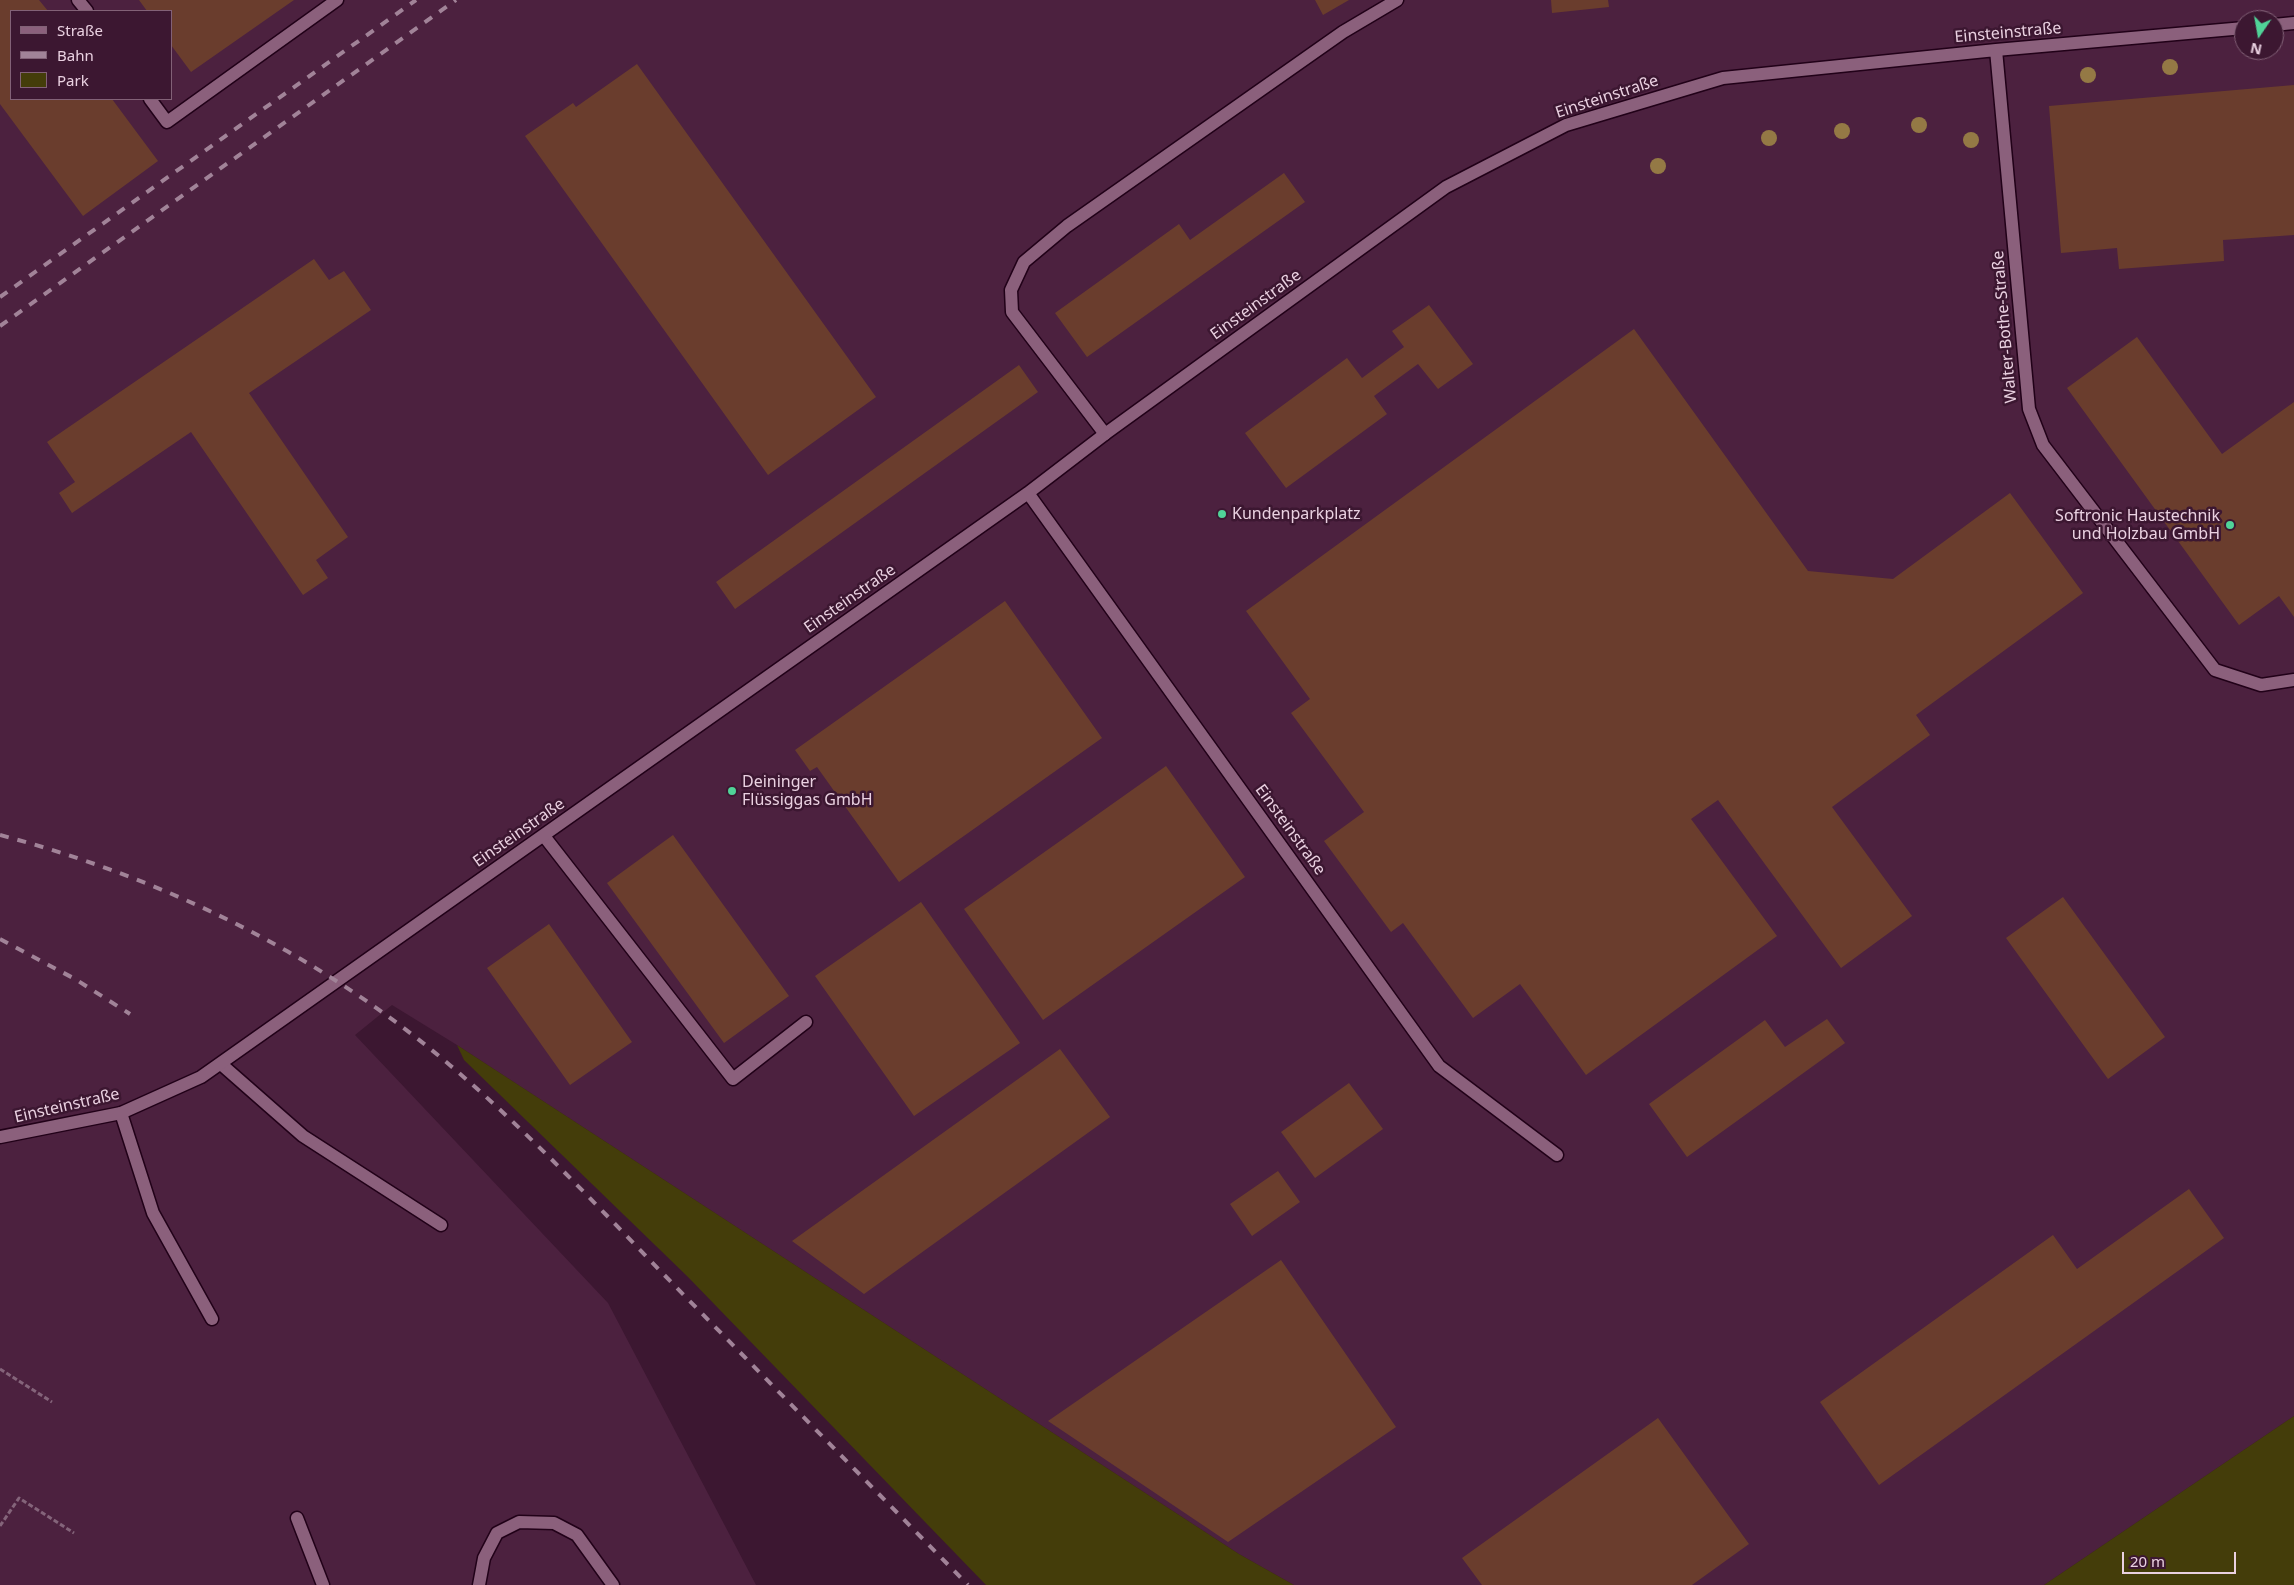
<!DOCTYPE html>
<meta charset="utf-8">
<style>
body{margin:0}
#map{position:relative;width:2294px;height:1585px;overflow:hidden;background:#3c1731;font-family:"Noto Sans",sans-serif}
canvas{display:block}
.legend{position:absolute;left:10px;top:10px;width:162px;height:90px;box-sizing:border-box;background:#3c1731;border:1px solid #826177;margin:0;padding:6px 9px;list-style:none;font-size:15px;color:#ead1e1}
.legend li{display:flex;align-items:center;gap:10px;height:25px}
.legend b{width:25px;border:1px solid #826177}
.north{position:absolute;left:2234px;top:10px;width:50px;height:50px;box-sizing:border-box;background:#3c1731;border:1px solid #826177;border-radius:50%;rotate:192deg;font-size:14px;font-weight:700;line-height:20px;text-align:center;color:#ead1e1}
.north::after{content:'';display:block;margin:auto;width:18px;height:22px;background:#50d398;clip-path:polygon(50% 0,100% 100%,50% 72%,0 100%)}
.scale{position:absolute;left:2122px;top:1552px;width:114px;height:22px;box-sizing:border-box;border:2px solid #ead1e1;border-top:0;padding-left:6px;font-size:15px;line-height:18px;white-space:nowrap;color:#ead1e1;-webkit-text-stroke:4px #3c1731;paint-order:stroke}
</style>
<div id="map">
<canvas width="2294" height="1585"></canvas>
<ul class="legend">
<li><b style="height:6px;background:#8b607c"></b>Straße</li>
<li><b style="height:6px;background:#a18398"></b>Bahn</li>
<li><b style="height:14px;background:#443d0a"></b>Park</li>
</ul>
<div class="north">N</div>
<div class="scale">20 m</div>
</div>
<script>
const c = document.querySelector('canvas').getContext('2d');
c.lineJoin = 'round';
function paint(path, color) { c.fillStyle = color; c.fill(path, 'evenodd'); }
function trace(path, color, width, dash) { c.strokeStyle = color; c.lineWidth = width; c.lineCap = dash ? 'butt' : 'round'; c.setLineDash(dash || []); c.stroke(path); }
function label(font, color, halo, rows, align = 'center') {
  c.font = font + ' "Noto Sans",sans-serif'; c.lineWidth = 5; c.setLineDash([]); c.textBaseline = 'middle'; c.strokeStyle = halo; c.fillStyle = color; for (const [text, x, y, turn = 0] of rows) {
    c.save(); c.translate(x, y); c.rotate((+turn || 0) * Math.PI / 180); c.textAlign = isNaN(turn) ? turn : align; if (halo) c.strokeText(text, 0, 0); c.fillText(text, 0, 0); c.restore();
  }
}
const built = new Path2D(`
 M0 0H2294V1416L2044 1585H1294L1239 1554 457 1045 392 1005 355 1035 608 1303 756 1585H0ZM11 11H171V99H11ZM2244 20H2274V50H2244Z`);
const green = new Path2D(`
 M457 1045 1239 1554 1294 1585H986L688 1277 464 1060Z
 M2294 1416V1585H2044Z`);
const building = new Path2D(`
 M0 0H39L48 11H11V99H112L158 161 83 216 0 104Z
 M139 0H294L191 72 171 45V11H147Z
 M1315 0H1349L1323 15Z
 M1551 0H1608L1609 7 1552 13Z
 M637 64 876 397 768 475 525 136 573 103 576 107Z
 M2294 85V235L2223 240 2224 261 2119 269 2117 248 2061 253 2049 106Z
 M1284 173 1305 202 1087 357 1055 313 1179 224 1190 240Z
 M314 259 329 280 344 271 371 310 249 393 348 537 316 560 328 578 303 595 191 432 72 513 59 493 75 482 47 442Z
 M1429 305 1473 364 1438 389 1418 364 1374 396 1387 414 1286 488 1245 433 1347 358 1362 378 1404 347 1392 331Z
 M1634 329 1808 571 1893 579 2010 493 2083 593 1916 715 1930 735 1832 807 1912 916 1841 968 1718 800 1691 819 1777 936 1586 1075 1520 984 1473 1018 1403 923 1391 932 1324 841 1364 812 1291 713 1310 699 1246 611Z
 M2137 337 2222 454 2294 402V617L2279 596 2239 625 2067 388Z
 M1019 365 1038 392 735 609 716 582Z
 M1005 601 1102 738 899 882 817 767 810 771 795 750Z
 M1166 766 1245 877 1043 1020 964 909Z
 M673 835 789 996 724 1043 607 883Z
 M2063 897 2165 1037 2108 1079 2006 938Z
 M921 902 1020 1043 914 1116 815 976Z
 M549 924 632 1042 570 1085 487 968Z
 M1827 1019 1845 1043 1687 1157 1649 1104 1765 1020 1785 1047Z
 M1060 1049 1110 1117 864 1294 792 1241Z
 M1349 1083 1383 1129 1315 1178 1281 1132Z
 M1278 1171 1300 1202 1252 1236 1230 1204Z
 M2189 1189 2224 1238 1879 1485 1820 1402 2053 1235 2077 1269Z
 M1281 1260 1396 1427 1228 1542 1048 1421Z
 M1658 1418 1749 1544 1692 1585H1482L1462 1558Z`);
const path = new Path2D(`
 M0 1369 52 1402
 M0 1526 19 1498 74 1533`);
const lane = new Path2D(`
 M78 0 87 11
 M150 99 167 122 337 0
 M1105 434 1012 312 1011 290 1024 262 1067 226 1343 32 1397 0
 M544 836 733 1079 806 1022
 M221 1064 303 1136 441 1225
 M121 1113 153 1213 212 1319
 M297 1518 323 1585
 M479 1585 484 1558 497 1533 519 1522 554 1523 577 1535 613 1585`);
const street = new Path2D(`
 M2274 25 2294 23
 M1996 50 2029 409 2043 445 2215 670 2261 685 2294 680
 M1028 493 1439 1066 1557 1155
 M0 1137 121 1113 201 1077 1028 493 1105 434 1446 187 1566 125 1723 78 1996 50 2244 28`);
const rail = new Path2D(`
 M0 297 416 0
 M0 326 456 0
 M0 835C155 876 303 946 428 1047 517 1119 595 1204 675 1286 773 1386 870 1485 968 1585
 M0 939 75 979 130 1014`);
const trees = [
 [2170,67],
 [2088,75],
 [1919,125],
 [1842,131],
 [1769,138],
 [1971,140],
 [1658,166]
];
const markers = [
 [1222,514,5,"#50d398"],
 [2230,525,5,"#50d398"],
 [732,791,5,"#50d398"]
];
const streetNames = [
 ["Einsteinstraße",2008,33,-5],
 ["Einsteinstraße",1607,97,-18],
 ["Einsteinstraße",1256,305,-36],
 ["Walter-Bothe-Straße",2005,327,-95],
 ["Einsteinstraße",850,599,-35],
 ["Einsteinstraße",1290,830,54],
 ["Einsteinstraße",519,833,-35],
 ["Einsteinstraße",67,1106,-13]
];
const poiNames = [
 ["Kundenparkplatz",1232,514],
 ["Softronic Haustechnik",2220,516,"right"],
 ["und Holzbau GmbH",2220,534,"right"],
 ["Deininger",742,782],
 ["Flüssiggas GmbH",742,800]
];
paint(built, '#4c213f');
paint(green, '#443d0a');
paint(building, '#6a3d2d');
trace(lane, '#210118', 15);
trace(street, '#210118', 15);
trace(path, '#84647a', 3, [5, 2.5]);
trace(lane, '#8b607c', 12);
trace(street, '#8b607c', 12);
trace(rail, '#a18398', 4, [9, 9]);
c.fillStyle = '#947945';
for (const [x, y] of trees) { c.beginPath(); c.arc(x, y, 8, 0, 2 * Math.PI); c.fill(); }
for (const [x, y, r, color] of markers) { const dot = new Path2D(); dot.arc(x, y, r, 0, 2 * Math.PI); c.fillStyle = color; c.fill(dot); trace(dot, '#3c1731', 2); }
label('16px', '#ead1e1', '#3c1731', streetNames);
label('16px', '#ead1e1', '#3c1731', poiNames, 'left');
</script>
